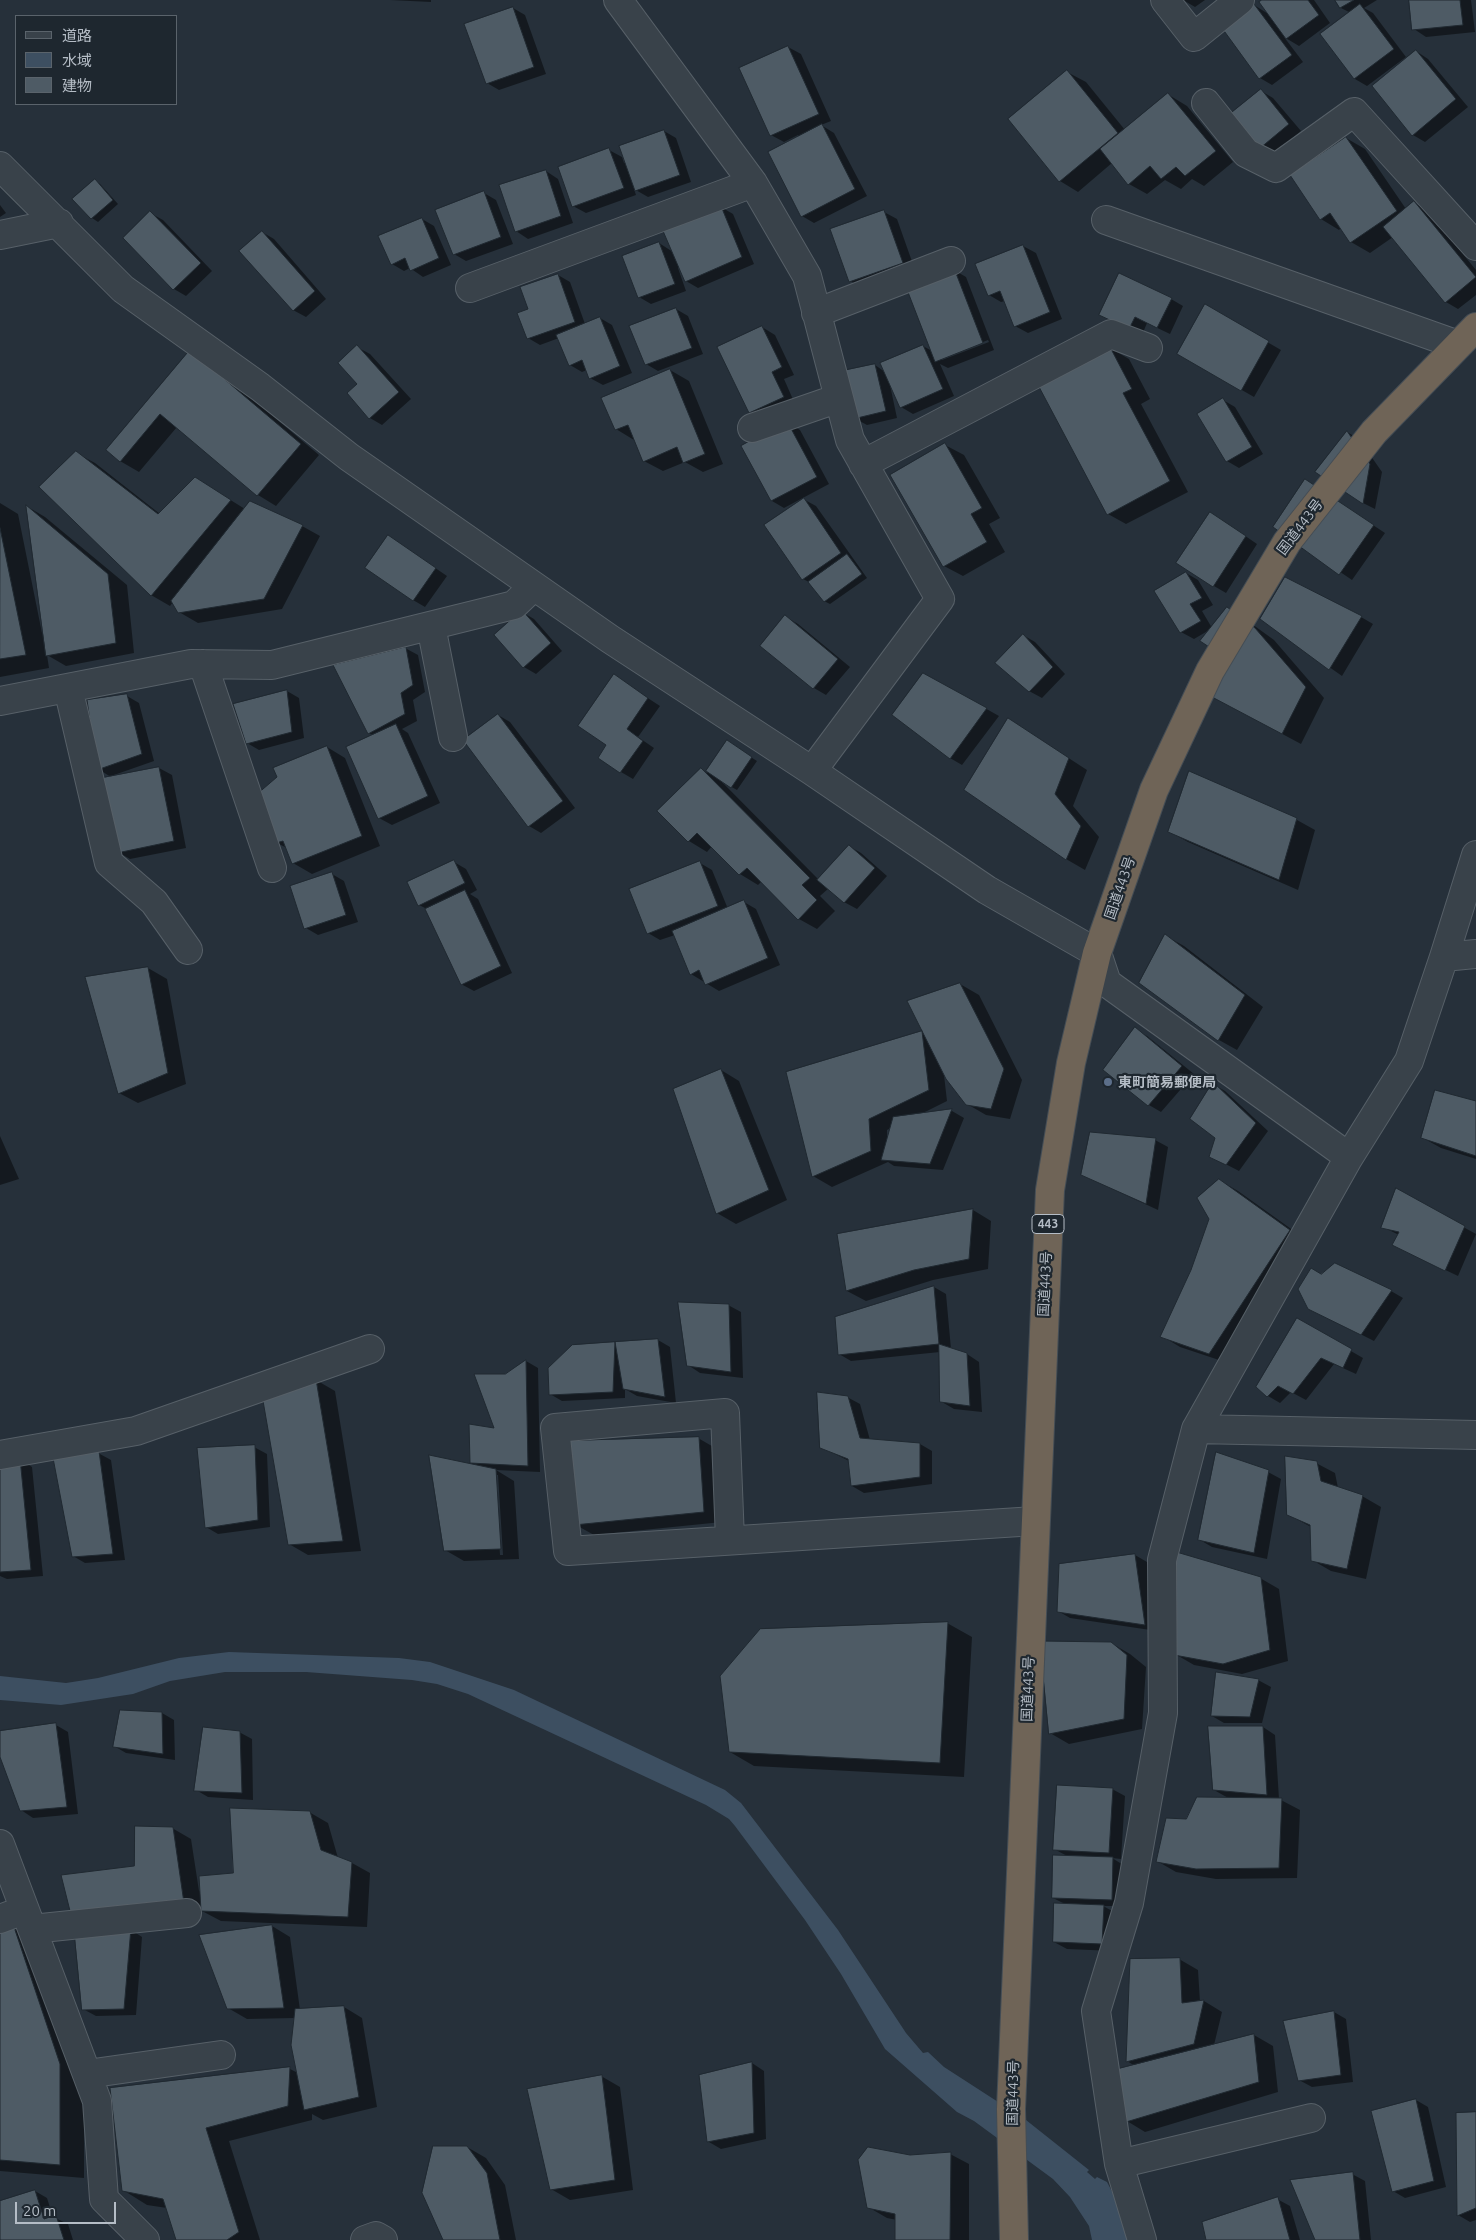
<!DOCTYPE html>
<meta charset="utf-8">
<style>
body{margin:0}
#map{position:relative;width:1476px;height:2240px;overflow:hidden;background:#26303a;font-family:Ubuntu,"Noto Sans JP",sans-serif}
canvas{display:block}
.legend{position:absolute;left:15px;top:15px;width:162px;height:90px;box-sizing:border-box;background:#1e272f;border:1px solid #5a636b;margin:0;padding:6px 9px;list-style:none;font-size:15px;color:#b5bdc6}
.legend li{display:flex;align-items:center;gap:10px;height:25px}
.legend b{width:25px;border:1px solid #5a636b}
.scale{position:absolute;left:15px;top:2202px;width:101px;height:22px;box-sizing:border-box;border:2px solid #b5bdc6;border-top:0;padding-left:6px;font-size:15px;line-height:18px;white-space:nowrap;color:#b5bdc6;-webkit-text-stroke:4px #1e272f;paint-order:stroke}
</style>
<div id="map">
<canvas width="1476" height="2240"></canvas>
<ul class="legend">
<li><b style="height:6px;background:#39424a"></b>道路</li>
<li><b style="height:14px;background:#3d4f61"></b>水域</li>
<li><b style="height:14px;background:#4e5b65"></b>建物</li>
</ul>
<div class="scale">20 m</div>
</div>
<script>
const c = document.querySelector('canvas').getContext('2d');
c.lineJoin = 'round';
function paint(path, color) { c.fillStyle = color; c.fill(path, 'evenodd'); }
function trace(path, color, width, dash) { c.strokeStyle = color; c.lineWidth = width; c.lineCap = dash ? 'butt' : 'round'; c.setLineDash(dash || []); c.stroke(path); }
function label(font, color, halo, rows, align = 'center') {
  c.font = font + ' Ubuntu,"Noto Sans JP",sans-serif'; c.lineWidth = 4.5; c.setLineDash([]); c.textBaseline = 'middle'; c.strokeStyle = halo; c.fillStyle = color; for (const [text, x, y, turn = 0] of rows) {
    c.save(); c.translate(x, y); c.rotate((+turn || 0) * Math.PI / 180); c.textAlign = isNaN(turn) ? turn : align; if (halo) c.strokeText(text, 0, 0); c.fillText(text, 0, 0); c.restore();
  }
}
const water = new Path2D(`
 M229 1652 399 1658 430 1662 514 1690 725 1790 741 1803 838 1930 906 2033 923 2053 928 2052 944 2067 1026 2120 1089 2170 1087 2172 1095 2179 1097 2177 1107 2182 1117 2201 1130 2240H1092L1089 2226 1070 2197 1053 2179 974 2121 957 2112 885 2049 841 1974 805 1920 735 1826 729 1819 706 1805 468 1694 437 1684 412 1680 306 1672H225L170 1681 133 1694 61 1705 0 1700V1676L66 1683 98 1678 179 1658Z`);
const shadow = new Path2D(`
 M390 0H431V2Z
 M1183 0H1205L1195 7Z
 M1264 0H1314L1330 23 1299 46 1284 37 1303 62 1272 85 1260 78 1254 5 1270 15Z
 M1336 0H1377L1364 8 1373 13 1406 57 1367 86 1355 79 1322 35 1351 13 1341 8Z
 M1411 0H1471L1475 32 1426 37 1414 29Z
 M513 8 525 15 546 74 499 90 487 83Z
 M788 47 801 54 831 121 821 125 834 133 867 196 814 223 802 216 798 135 784 142 771 135Z
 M1416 51 1428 59 1468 107 1425 142 1413 135Z
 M1067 72 1086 82 1125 130 1169 95 1187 106 1233 162 1204 186 1192 179 1181 189 1165 180 1147 194 1129 184 1112 163 1078 192 1060 181Z
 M1261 91 1273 98 1301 131 1272 155 1260 148Z
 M664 131 676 138 691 182 648 197 634 189 636 195 586 213 573 206 609 150 622 157 624 163Z
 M1346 138 1365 149 1406 209 1414 203 1427 210 1476 270V295L1458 309 1446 302 1393 237 1370 253 1351 242 1341 228 1339 230 1321 219Z
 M546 171 558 179 573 223 528 239 516 231Z
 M95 181 100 184 118 204 98 222 92 218 74 199Z
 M484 193 496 200 513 244 466 261 454 254Z
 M0 205 6 213 0 217Z
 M721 207 733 214 754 264 698 288 686 281 680 267 678 268 686 291 651 304 639 297 659 243 673 252Z
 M884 212 897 219 915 270 863 288 850 281Z
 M150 213 163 220 212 271 186 296 174 289 125 238Z
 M422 219 434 226 451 265 423 277 410 268 404 271 392 264Z
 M262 232 274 239 326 299 306 317 293 310Z
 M1023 246 1036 253 1062 319 1028 333 1015 326 1005 301 1001 302 989 295Z
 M954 270 966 277 994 350 948 368 940 364 954 396 913 414 901 407 890 385 897 418 867 425 854 418 875 365 885 372 923 346 932 351ZM988 340 989 342 942 360V358Z
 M558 275 570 282 585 324 600 318 612 325 632 373 603 385 590 378 587 370 582 372 570 365 559 338 540 345 528 338 529 309Z
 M1171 299 1183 306 1170 334 1147 323 1142 335 1101 314Z
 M1205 306 1281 350 1254 397 1179 354Z
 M676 309 688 316 703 354 658 371 646 364Z
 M762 327 775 335 794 375 784 379 795 404 762 420 750 412Z
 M357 347 370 354 411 399 382 425 370 418 359 385Z
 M1110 348 1129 359 1150 399 1141 404 1188 492 1126 524 1108 514Z
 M209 362 319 455 276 506 258 495 177 427 139 472 120 461 108 450Z
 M670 370 689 381 723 464 703 472 685 462 663 471 644 461 634 440 616 429Z
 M1223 400 1235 407 1263 454 1239 468 1227 461Z
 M787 422 800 430 829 484 784 508 772 501 743 446Z
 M1347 432 1359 439 1382 472 1375 509 1363 503Z
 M945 445 964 455 1000 518 989 524 1005 552 963 576 944 566Z
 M76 453 95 463 160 514 195 478 245 509 302 526 320 536 282 609 198 623 179 612 173 602 170 606 151 595Z
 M1317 488 1385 533 1352 580 1274 527Z
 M803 499 816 506 867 578 830 604 824 601 811 583 803 579Z
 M0 503 18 514 42 633H44L28 507 45 517 127 585 134 653 66 666 47 655 49 668 0 677Z
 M1222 520 1257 544 1226 593 1214 586Z
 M400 544 447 576 425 607 413 600Z
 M1186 573 1198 580 1213 605 1202 611 1212 628 1245 619 1274 640 1324 698 1301 744 1232 707 1211 629 1194 639 1181 632 1156 591Z
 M522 612 534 619 562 651 536 674 524 667Z
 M786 617 798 624 850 667 826 695 814 688 761 646Z
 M1361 617 1373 624 1342 676 1261 619Z
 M1023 635 1035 642 1065 674 1042 698 1029 691Z
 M405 648 418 655 425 692 413 700 417 721 402 729 408 733 440 803 392 825 379 818 374 736 369 733Z
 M924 674 999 716 962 765 950 758Z
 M614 676 660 706 638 737 654 748 633 779 621 772 608 745Z
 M287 691 299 698 304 738 259 750 247 743Z
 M127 696 139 703 154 761 114 775 115 777 159 768 172 775 186 848 130 859 118 852 111 777 98 769Z
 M498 715 510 722 575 808 541 833 529 826Z
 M1027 731 1087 770 1073 806 1099 837 1085 870 1066 859Z
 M727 742 757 761 737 790 721 781 819 880 849 846 861 853 887 876 857 909 844 902 829 888 820 896 835 911 817 929 799 919 762 881 758 885 740 874 712 846 707 852 689 841 702 769 707 773Z
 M327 747 345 758 380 846 312 874 293 863 287 848 277 843Z
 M1189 772 1297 820 1315 830 1298 890 1188 842 1170 832Z
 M454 862 466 869 477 890 470 894 478 899 512 973 474 991 461 984 427 909 419 905Z
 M700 863 712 870 728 909 744 902 756 909 780 965 719 991 691 974 675 935 660 940 648 933Z
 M332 874 344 881 358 922 318 935 306 928Z
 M1166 936 1184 946 1263 1007 1237 1050 1219 1040Z
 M148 968 167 979 186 1084 138 1103 119 1093 87 978Z
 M960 984 979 995 1022 1080 1010 1119 986 1115 967 1104 944 1075 947 1101 919 1115 952 1111 964 1118 943 1170 894 1166 888 1162 832 1187 813 1176 787 1072 924 1032ZM891 1128 887 1140V1130Z
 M1135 1029 1147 1036 1194 1074 1161 1112 1149 1105 1105 1070Z
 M721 1070 739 1081 787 1200 736 1224 717 1213Z
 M1213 1084 1225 1091 1268 1131 1239 1171 1210 1156 1216 1138Z
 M1476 1102V1159L1441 1148 1423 1138Z
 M0 1136 19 1179 0 1185Z
 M1155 1140 1168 1147 1158 1210 1095 1181Z
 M1219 1180 1238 1191 1308 1241 1228 1363 1180 1347 1162 1336 1192 1270 1211 1218Z
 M1396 1190 1476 1234 1458 1276 1393 1245 1399 1235 1383 1227Z
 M973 1210 991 1221 988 1269 933 1280 866 1301 847 1291 838 1235Z
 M1321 1275 1391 1291 1403 1298 1374 1341 1309 1308Z
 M934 1287 946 1294 951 1349 967 1354 979 1362 982 1412 954 1409 942 1402 940 1352 851 1361 839 1354Z
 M728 1305 741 1312 743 1378 700 1373 688 1365Z
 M1297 1320 1363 1358 1356 1374 1334 1364 1306 1400 1291 1392 1280 1403 1268 1396Z
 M658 1340 670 1347 676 1403 637 1396 625 1389V1398L562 1401 550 1394 615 1343 616 1345Z
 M526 1361 538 1368 540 1472 496 1470 514 1481 519 1559 464 1561 445 1550 472 1465 470 1426 495 1429 505 1375ZM495 1475H498L503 1555H500Z
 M316 1380 335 1391 361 1551 308 1555 289 1544Z
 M847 1397 860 1404 870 1440 920 1444 932 1451V1484L864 1493 852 1486 849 1461 821 1447Z
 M698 1438 717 1449 722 1522 594 1535 576 1525Z
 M254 1447 267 1454 270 1527 218 1534 206 1527Z
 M98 1453 111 1460 125 1560 85 1563 73 1556Z
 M20 1459 32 1467 43 1576 7 1579 0 1576V1462Z
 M1316 1463 1335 1473 1338 1488 1362 1496 1381 1507 1366 1579 1331 1571 1312 1560 1311 1527 1289 1515Z
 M1268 1472 1281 1479 1267 1559 1212 1547 1200 1540Z
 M1135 1555 1147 1562 1157 1631 1070 1618 1058 1611Z
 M1260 1578 1279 1589 1288 1661 1242 1674 1194 1665 1175 1654Z
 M947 1623 972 1637 964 1777 754 1766 730 1752Z
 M1111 1643 1130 1654 1146 1667 1142 1729 1069 1744 1050 1733Z
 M1258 1680 1271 1687 1262 1723H1224L1212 1716Z
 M162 1713 174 1720 175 1760 126 1753 114 1746Z
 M56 1725 68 1732 78 1814 33 1818 21 1810 0 1753V1732Z
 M1263 1727 1275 1735 1279 1799 1300 1810 1297 1878 1216 1879 1176 1872 1157 1861 1187 1820 1230 1799 1214 1790Z
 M239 1732 252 1739 253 1800 208 1797 196 1790Z
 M1112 1789 1125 1796 1121 1859 1112 1858 1125 1866 1124 1906H1103L1116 1913 1114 1951 1067 1949 1054 1942 1065 1904 1053 1898 1069 1857 1054 1849Z
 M231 1809 309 1812 328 1823 338 1858 352 1863 370 1873 367 1927 221 1921 202 1911V1913L103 1928 130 1929 142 1937 136 2015 96 2016 83 2009 75 1929H91L73 1919 63 1876 135 1867 136 1827 172 1828 191 1839 199 1891 201 1890 200 1878 234 1874Z
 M13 1926 38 1940 84 2078V2178L0 2171V1933Z
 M272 1926 290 1937 300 2010 344 2007 362 2018 377 2107 323 2120 312 2114V2120L229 2141 260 2240H177L167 2208 147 2205 123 2190 112 2089 290 2069 298 2073 295 2018 247 2019 228 2008Z
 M1179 1959 1198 1970 1200 2002 1204 2001 1222 2012 1214 2045 1254 2035 1273 2046 1278 2092 1145 2132 1127 2121 1135 2066 1127 2061Z
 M1334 2012 1346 2019 1353 2082 1312 2087 1299 2080Z
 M752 2063 764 2071 766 2139 721 2149 709 2142Z
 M601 2076 620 2087 633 2190 570 2200 551 2189Z
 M1416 2100 1428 2107 1446 2187 1405 2198 1393 2191Z
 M1476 2114V2220L1470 2222 1458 2215Z
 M467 2147 486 2158 505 2185 516 2240H444Z
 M950 2154 969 2164V2240H897V2220L887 2218 868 2207 910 2157Z
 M1352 2174 1365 2181 1371 2240H1317Z
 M35 2191 47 2198 53 2217 68 2224 73 2240H0V2203Z
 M1277 2199 1290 2206 1300 2240H1207Z`);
const building = new Path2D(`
 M1262 0H1308L1319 15 1286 39 1259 2Z
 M1335 0H1354L1340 8Z
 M1409 0H1460L1463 25 1412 30Z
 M1254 4 1292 55 1259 79 1222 28Z
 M1360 4 1394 49 1354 79 1320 34Z
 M513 7 534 67 486 84 464 24Z
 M788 46 819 114 770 136 739 68Z
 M1416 50 1456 99 1412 136 1372 86Z
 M1067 70 1118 133 1059 182 1008 119Z
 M1261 89 1289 124 1259 149 1230 114Z
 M1168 93 1216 151 1185 176 1176 167 1161 179 1150 166 1128 185 1100 149Z
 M822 124 855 189 801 217 768 152Z
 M664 130 680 175 635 191 619 146Z
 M1346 137 1397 211 1350 243 1330 213 1320 220 1290 175Z
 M609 148 624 188 572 207 558 167Z
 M546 170 561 216 515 232 499 185Z
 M95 179 113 200 91 219 72 199Z
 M484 191 501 237 453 255 435 210Z
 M1414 201 1476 277 1445 303 1383 227Z
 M721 206 742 257 685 282 663 231Z
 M884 210 903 263 849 282 830 229Z
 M150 211 201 263 173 290 123 238Z
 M422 218 439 258 410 271 405 258 391 265 378 236Z
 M262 231 315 291 293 311 239 251Z
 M659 242 675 284 638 298 622 256Z
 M1023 245 1050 312 1014 327 1000 291 988 296 975 264Z
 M954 268 983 343 935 362 906 287Z
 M1119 273 1172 298 1157 328 1135 317 1129 329 1099 315Z
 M558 274 575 322 527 339 517 313 528 309 520 287Z
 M1205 304 1269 341 1241 391 1177 354Z
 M676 308 692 348 645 365 629 326Z
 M600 317 620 366 589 379 582 360 569 366 556 335Z
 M762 326 782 367 772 372 784 397 749 413 717 347Z
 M357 345 399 392 369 419 347 393 357 384 338 363Z
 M923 345 943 389 900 408 880 363Z
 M1110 347 1132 389 1123 393 1170 481 1107 515 1038 385Z
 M190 350 301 444 257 496 160 414 120 462 106 450Z
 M875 364 886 411 853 419 842 371Z
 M670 369 705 454 683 463 677 447 643 462 628 425 615 430 601 398Z
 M1223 398 1252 447 1226 462 1197 414Z
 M787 421 817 477 771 501 741 446Z
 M1347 431 1370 464 1363 504 1315 472Z
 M945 443 982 508 971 514 987 542 943 567 890 475Z
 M76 451 158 514 195 477 231 500 151 596 39 487Z
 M1305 479 1374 525 1339 575 1273 527Z
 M804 498 841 553 802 580 764 525Z
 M250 501 303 525 264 599 178 613 171 601Z
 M26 505 108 574 116 643 46 656Z
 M1210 512 1246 536 1213 587 1176 563Z
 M0 528 26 655 0 659Z
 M388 535 436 568 413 601 365 568Z
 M847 554 862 574 824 602 808 582Z
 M1186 572 1202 598 1190 604 1201 621 1180 633 1154 591Z
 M1285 577 1362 616 1329 670 1260 619Z
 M1227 607 1255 628 1306 687 1282 734 1212 697 1229 660 1200 641Z
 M522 610 551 643 523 668 494 635Z
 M785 615 838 659 813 689 760 646Z
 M1023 634 1053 667 1029 692 995 663Z
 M406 647 413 685 401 693 405 714 368 734 333 665Z
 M923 673 987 708 950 759 892 715Z
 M614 674 648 698 627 729 643 741 620 773 598 758 606 745 578 726Z
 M287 690 292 732 246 744 233 704Z
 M127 694 142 754 97 770 87 700Z
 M498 714 563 801 528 827 463 740Z
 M1008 718 1069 758 1055 794 1081 826 1066 860 964 790Z
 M396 724 428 796 378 819 346 747Z
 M727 740 752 757 731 788 706 771Z
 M327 746 362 836 292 864 283 841 276 843 256 795 277 777 273 768Z
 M159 767 174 841 117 853 102 778Z
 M701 768 810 878 802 885 817 900 798 920 747 868 739 875 697 833 688 842 657 811Z
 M1189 771 1297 818 1279 880 1168 832Z
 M849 845 875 868 844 903 817 880Z
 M454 860 465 883 418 906 407 882Z
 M700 861 718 906 647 934 629 889Z
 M332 872 346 915 304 929 290 886Z
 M465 890 501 966 461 985 425 909Z
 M744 900 768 958 705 985 699 970 690 975 672 931Z
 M1165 934 1245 995 1218 1041 1139 983Z
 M148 967 168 1073 118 1094 85 977Z
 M960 983 1004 1069 991 1109 966 1105 946 1079 907 1001Z
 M1135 1027 1182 1066 1148 1106 1103 1070Z
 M922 1031 929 1090 869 1119 871 1151 812 1177 786 1072Z
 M721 1069 769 1190 716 1214 673 1089Z
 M1213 1082 1256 1123 1226 1165 1209 1157 1215 1138 1190 1119Z
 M1435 1090 1476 1101V1156L1421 1138Z
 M952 1109 930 1164 881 1160 893 1117Z
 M1090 1132 1156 1138 1146 1204 1081 1175Z
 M1219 1179 1290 1230 1209 1354 1160 1337 1191 1270 1209 1219 1197 1198Z
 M1396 1188 1465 1226 1445 1271 1392 1245 1399 1232 1381 1228Z
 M973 1209 969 1259 914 1270 846 1291 837 1234Z
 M1335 1263 1392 1290 1361 1335 1308 1309 1298 1289 1311 1268 1321 1274Z
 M934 1286 939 1344 838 1355 835 1317Z
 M678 1302 729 1304 731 1372 687 1366Z
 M1297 1318 1352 1349 1343 1368 1321 1358 1293 1394 1278 1386 1267 1397 1256 1387Z
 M658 1339 665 1397 623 1389 615 1342Z
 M615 1342 613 1392 549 1395 548 1368 572 1345Z
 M939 1344 967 1353 970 1406 940 1402Z
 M526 1360 528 1466 470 1463 469 1424 494 1428 474 1374H505Z
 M316 1379 343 1541 288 1545 262 1395Z
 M817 1392 848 1396 860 1438 920 1443V1477L851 1486 848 1459 820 1448Z
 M699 1437 704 1512 574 1525 564 1441Z
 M255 1445 258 1520 205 1528 197 1448Z
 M99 1451 113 1554 72 1557 53 1458Z
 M1216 1452 1269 1470 1254 1553 1198 1540Z
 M429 1455 496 1469 501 1549 444 1551Z
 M1285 1456 1317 1461 1321 1481 1363 1495 1347 1569 1311 1561 1310 1525 1287 1515Z
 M20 1458 31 1570 0 1572V1461Z
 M1173 1551 1261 1577 1270 1650 1223 1664 1174 1655Z
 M1135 1554 1145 1625 1057 1612 1059 1564Z
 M948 1622 940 1763 729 1752 720 1676 760 1629Z
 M1040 1641 1111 1642 1127 1655 1124 1719 1049 1734Z
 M1216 1672 1259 1679 1250 1717 1211 1716Z
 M120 1710 162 1712 163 1754 113 1747Z
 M56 1723 67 1807 20 1811 0 1757V1731Z
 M1208 1726H1263L1267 1795 1213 1790Z
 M203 1727 240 1731 242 1793 194 1791Z
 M1057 1785 1113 1788 1109 1853 1053 1850Z
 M1197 1797 1282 1798 1279 1868 1196 1869 1156 1862 1166 1818 1186 1819Z
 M230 1808 310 1811 321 1850 352 1862 348 1917 201 1911 199 1876 233 1873Z
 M135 1826 173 1827 184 1903 72 1919 61 1875 134 1866Z
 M1053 1855 1113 1857 1112 1900 1052 1898Z
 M1054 1903 1104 1905 1102 1944 1053 1942Z
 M13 1924 60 2064V2165L0 2160V1931Z
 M272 1925 284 2008 227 2009 199 1935Z
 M74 1928H131L124 2009 82 2010Z
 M1180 1958 1182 2003 1204 2000 1194 2044 1126 2062 1130 1959Z
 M344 2006 359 2097 304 2110 291 2045 295 2009Z
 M1334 2011 1341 2075 1298 2081 1283 2021Z
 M1254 2034 1259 2082 1126 2122 1114 2070Z
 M752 2062 754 2133 707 2142 699 2075Z
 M290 2067 288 2106 206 2128 239 2232 227 2240H176L163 2199 122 2191 110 2088Z
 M602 2075 615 2180 550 2190 527 2089Z
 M1416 2099 1434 2181 1392 2192 1371 2111Z
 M1476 2112V2208L1457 2216 1456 2113Z
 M433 2146H467L487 2173 500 2240H443L422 2193Z
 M868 2147 910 2155 951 2152 950 2240H895V2214L867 2208 858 2160Z
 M1353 2172 1360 2240H1315L1290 2180Z
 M35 2190 44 2219 56 2215 64 2240H0V2201Z
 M1278 2197 1290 2240H1206L1202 2222Z`);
const street = new Path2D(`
 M618 0 753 183 807 276 850 440 940 599 812 771
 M1165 0 1194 37 1240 0
 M1206 103 1246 153 1276 168 1354 112 1476 246
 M0 166 123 289 260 387 349 457 610 639 812 771 987 890 1097 953 1107 983 1349 1157 1409 1061 1444 957 1476 954
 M1106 220 1458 345
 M0 235 59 223
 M470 288 753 183
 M816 313 951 261
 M752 428 839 398
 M863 464 1111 334 1148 348
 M431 626 453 737
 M203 664 272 868
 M68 688 109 863 154 902 188 950
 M0 701 191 664 272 665 514 605 534 586
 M1444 957 1476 855
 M1349 1157 1196 1429 1476 1435
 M0 1455 136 1431 370 1349
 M730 1540 725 1413 555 1428 568 1551 1035 1521
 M0 1844 97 2101 104 2199 145 2240
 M0 1919 24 1910
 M32 1929 187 1913
 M87 2074 221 2055
 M1119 2164 1096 2011 1129 1903 1163 1713 1162 1560 1196 1429
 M365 2240 376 2236 383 2240
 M1142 2240 1119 2164 1311 2118`);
const highway = new Path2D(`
 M1014 2240 1011 2109 1050 1190 1071 1063 1097 953 1154 790 1210 671 1287 542 1374 432 1476 327`);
const markers = [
 [1108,1082,5,"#5c6f8a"]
];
const shields = [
 [1048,1224,32]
];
const shieldNames = [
 ["443",1048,1224]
];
const streetNames = [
 ["国道443号",1300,527,-53],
 ["国道443号",1120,888,-71],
 ["国道443号",1045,1284,-87],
 ["国道443号",1028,1689,-88],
 ["国道443号",1013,2093,-89]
];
const poiNames = [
 ["東町簡易郵便局",1118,1082]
];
paint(water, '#3d4f61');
paint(shadow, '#0007');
paint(building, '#4e5b65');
trace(building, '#202931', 1);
trace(street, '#576068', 30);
trace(highway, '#444d55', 30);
trace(street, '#39424a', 28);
trace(highway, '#6f6457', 28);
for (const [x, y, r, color] of markers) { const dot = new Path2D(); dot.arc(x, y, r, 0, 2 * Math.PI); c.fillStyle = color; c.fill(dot); trace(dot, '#1e272f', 2); }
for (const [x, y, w] of shields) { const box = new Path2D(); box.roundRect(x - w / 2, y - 9.5, w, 19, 4); c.fillStyle = '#1e272f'; c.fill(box); trace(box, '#b5bdc6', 1); }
label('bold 12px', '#b5bdc6', null, shieldNames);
label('14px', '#b5bdc6', '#1e272f', streetNames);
label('bold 14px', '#b5bdc6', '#1e272f', poiNames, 'left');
</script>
